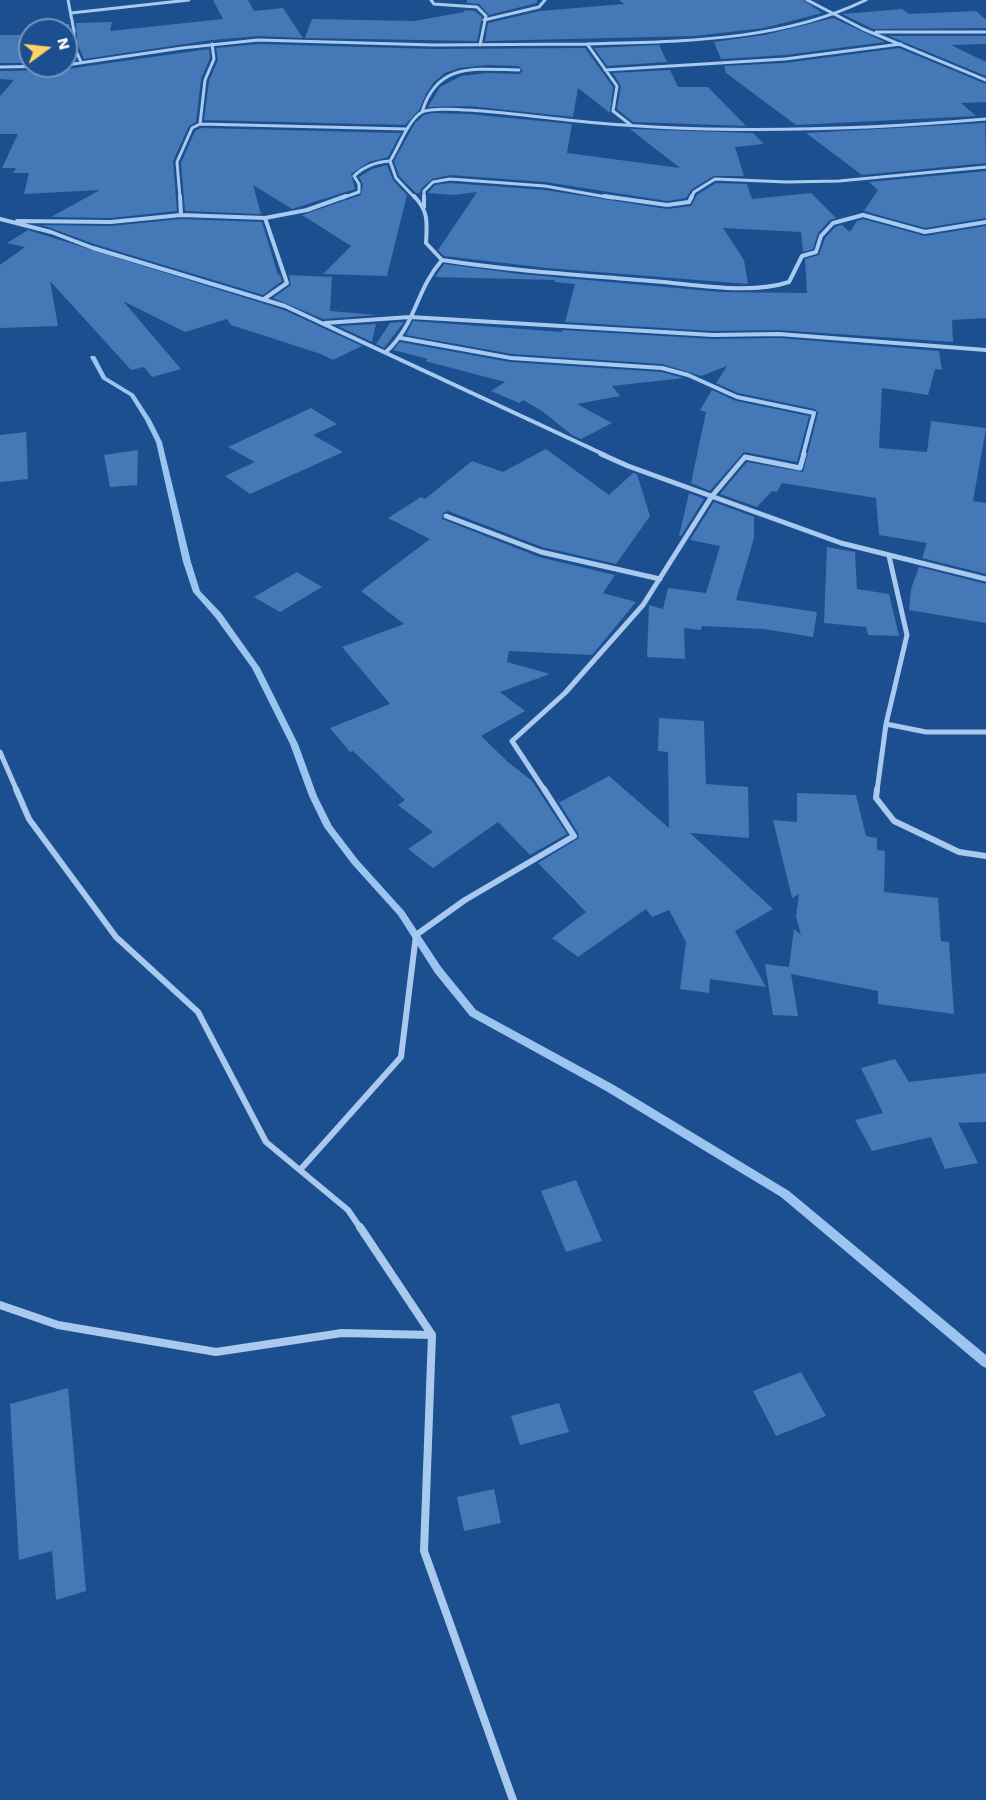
<!DOCTYPE html>
<style>
body{margin:0}
#map{position:relative;width:986px;height:1800px;overflow:hidden;background:#1b4f8f;font-family:"Work Sans",sans-serif}
canvas{display:block}
.north{position:absolute;left:18px;top:18px;width:60px;height:60px;box-sizing:border-box;background:#1b4f8f;border:2px solid #7695bc;border-radius:50%;rotate:75deg;font-size:16px;font-weight:700;line-height:24px;text-align:center;color:#fff}
.north::after{content:'';display:block;margin:auto;width:21px;height:27px;background:#ffd166;clip-path:polygon(50% 0,100% 100%,50% 72%,0 100%)}
</style>
<div id="map">
<canvas width="986" height="1800"></canvas>
<div class="north">N</div>
</div>
<script>
const c = document.querySelector('canvas').getContext('2d');
c.lineJoin = 'round';
function paint(path, color) { c.fillStyle = color; c.fill(path, 'evenodd'); }
function trace(path, color, width, dash) { c.strokeStyle = color; c.lineWidth = width; c.lineCap = dash ? 'butt' : 'round'; c.setLineDash(dash || []); c.stroke(path); }
const stream = new Path2D(`
 M91 356H95L106 377 134 394 151 420 162 442 191 562 200 591 221 613 260 668 298 744 317 796 332 826 358 860 404 911 441 967 476 1010 614 1085 789 1191 986 1355V1368L982 1366 781 1197 606 1091 470 1016 435 973 398 915 352 864 324 827 309 796 290 744 252 668 215 617 193 592 183 562 156 442 145 420 130 396 102 379 90 357Z`);
const building = new Path2D(`
 M213 0H248L254 11 283 8 303 38 258 36 212 40 84 59 77 43 76 23 112 22 110 31 223 19Z
 M467 0H537V3L489 15 479 4 467 3Z
 M619 0H803L822 13 764 28 694 36 485 41 488 23 540 11 624 4Z
 M902 9 909 14 976 11 986 20V28L873 29 842 14Z
 M465 10 475 11 482 17 477 41 305 38 312 19 414 21 464 12Z
 M833 18 885 42 785 55 721 59 714 42 765 35Z
 M59 24H69V45L76 60 66 61V30H59Z
 M0 35H30V63H0Z
 M889 36H986V44L951 45 986 62V76Z
 M258 44 434 49 585 48 613 87 610 113 578 88 573 117 469 106 428 107 440 87 461 76 487 73 519 74 523 71 519 66 487 65 459 68 445 73 434 82 426 94 419 110 405 125 204 120 209 81 218 60 216 48Z
 M659 45 667 62 607 66 594 48Z
 M899 48 986 84V102L961 103 976 116 796 125 726 73 724 66 785 63Z
 M209 49 210 58 201 79 196 122 189 126 173 161 177 211 111 218 51 217 100 190 24 194 29 173H13L16 168H2L18 134H0V96L14 80 0 79V71L57 70 61 66 67 69Z
 M670 70 678 87H708L746 126 633 122 617 109 621 86 613 73Z
 M432 113 468 114 572 124 567 153 680 168 630 129 753 133 764 144 735 147 744 176H714L692 189 686 198 667 201 545 182 450 175 432 179 421 189 420 193H416L399 176 394 161 415 123 424 115Z
 M985 123 986 163 862 175 806 133Z
 M201 128 401 133 388 157 369 162 351 174 355 189 292 209 253 185 261 214 185 211 181 163 195 131Z
 M387 165 393 180 407 195 387 276 323 274 351 246 302 215 361 195 363 184 359 177 372 169Z
 M986 171V218L925 228 864 211 878 190 869 182Z
 M450 183 545 190 667 209 691 206 697 195 716 183 747 184 752 199 811 193 836 218 830 220 818 233 813 249 803 252 801 232 723 228 744 260 748 284 547 268 444 256 438 250 477 192 454 195 428 193 435 185Z
 M181 219 262 222 278 275H280L282 281 263 295 94 244 42 225 111 226Z
 M863 219 925 236 986 226V318L952 320 953 342 779 330 713 331 565 322 575 284 554 282 555 280 435 277 444 264 520 274 721 292 807 293 805 259 819 255 825 238 835 227 842 225 850 232 857 221Z
 M28 230 284 310 362 346 333 360 321 354 231 325 227 319 185 332 123 301 181 369 152 377 144 367 131 370 50 281 58 326 0 328V265L25 247 7 243Z
 M289 275 332 277 330 311 377 315 323 319 273 298 291 285Z
 M413 321 562 332V330L713 339 779 338 939 351 942 370 935 369 928 395 882 388 879 448 927 452 931 421 986 428 973 501 986 503V574L922 558 927 543 879 535 876 498 782 483 777 492 772 491 757 507 720 494 747 462 803 472 818 413 815 409 738 393 716 383 727 366 701 376 662 364 512 354 406 335Z
 M404 322 384 348 376 344 390 323Z
 M376 324 372 342 338 326Z
 M400 342 510 362 661 372 684 378 612 386 620 396 577 404 612 423 581 439 572 435 542 411 523 400 519 403 491 391 505 382 425 361 428 359 393 350Z
 M712 390 736 401 809 416 797 462 744 452 710 491 691 483 706 412 700 410Z
 M311 408 337 424 313 435 343 452 250 494 225 476 255 462 228 447Z
 M26 432 28 479 0 482V435Z
 M546 449 609 495 633 473 637 474 650 516 616 564 542 547 448 511 443 513 442 519 539 557 615 575 603 593 636 602 592 655 509 651 507 662 550 674 500 692 525 711 481 736 508 762 532 781 567 834 530 855 498 822 433 868 408 849 433 832 398 805 405 800 353 751 350 752 330 728 390 704 342 647 404 624 361 591 430 539 388 518 421 497 425 499 472 461 503 472Z
 M138 450 137 485 110 487 104 455Z
 M689 493 704 499 681 536H679Z
 M714 502 754 517V538L736 600 817 612 813 637 764 629 702 626 701 630 684 628 685 659 647 657 649 605 663 609 668 588 706 593 720 546 690 540Z
 M827 547 855 552 857 589 889 594 899 636 868 635 866 627 824 623Z
 M919 567 986 584V623L909 610 911 589Z
 M297 572 322 587 280 612 254 597Z
 M659 718 704 721 706 784 748 787 749 838 690 833 773 909 735 931 766 987 710 979 709 993 680 989 686 942 669 910 652 917 646 909 578 957 552 938 586 912 538 863 579 838 578 833 557 799 560 802 609 776 669 828 668 752 658 751Z
 M797 793 856 795 866 836 877 838V850L885 851 884 892 938 898 941 941 949 942 954 1014 878 1004V991L791 974 798 1016 773 1015 765 964 789 967 794 929 801 935 796 916 799 894 792 898 773 820 797 822Z
 M895 1059 909 1082 986 1073V1122L958 1123 978 1163 945 1169 931 1137 872 1151 855 1120 883 1113 861 1068Z
 M576 1180 602 1241 566 1252 541 1191Z
 M801 1372 826 1416 776 1436 753 1391Z
 M68 1388 86 1591 56 1600 52 1551 19 1560 10 1404Z
 M559 1403 569 1432 520 1445 511 1416Z
 M494 1489 501 1523 464 1531 457 1497Z`);
const streetFar4 = new Path2D(`
 M68 0 74 31 73 44 81 62
 M431 0 434 4 477 7 486 16 480 45
 M807 0 863 29 986 80
 M71 13 189 0
 M484 20 539 7 545 0
 M876 32H986
 M587 44C682 41 779 42 866 0
 M66 65 182 48 258 40 434 45 587 44 617 86 613 111 631 125
 M0 67 57 66
 M605 70 785 59 901 44
 M422 112C437 62 475 69 519 70
 M200 124 205 80 214 59 212 44
 M180 198 177 162 192 128 200 124 406 129
 M342 198 359 192V184L354 176C364 166 376 162 390 161
 M415 198 396 178 390 161C399 147 408 120 422 112 438 103 543 118 567 120 706 135 847 131 986 119
 M424 198V191L433 182 450 179 545 186 612 198
 M691 198 694 192 715 179 787 182 839 181 986 167`);
const streetFar3 = new Path2D(`
 M180 196 181 215
 M424 196V207
 M604 196 667 205 689 202 692 196
 M0 219 51 232 93 248 285 306 605 455
 M17 221 111 222 181 215 265 218 307 210 346 196
 M442 260C512 271 582 275 652 281 694 284 750 295 789 282L802 256 816 252 821 236 833 223 863 215 925 232 986 222
 M264 299 287 283 265 218
 M325 323 410 317 713 335 779 334 986 350
 M401 338 511 358 662 368 688 375 737 397 814 413 803 455
 M386 352C417 323 415 291 442 260L426 243C427 222 429 212 414 196`);
const streetFar2 = new Path2D(`
 M601 454 628 466 841 543 986 579
 M446 516 541 552 660 579
 M889 556 907 635 886 724 926 732H986
 M0 752 17 791
 M545 791 512 741 565 693 643 605 712 496 745 457 800 468 804 454
 M877 791 886 724`);
const streetFar1 = new Path2D(`
 M16 789 29 819 116 937 198 1012 266 1142 348 1210 361 1229
 M877 789 876 798 894 821 959 852 986 856
 M300 1170 401 1057 416 935 465 900 574 836 544 789`);
const street = new Path2D(`
 M360 1227 432 1335 424 1551 513 1800
 M0 1305 58 1325 216 1352 342 1333 432 1335`);
paint(stream, '#9cc4f0');
paint(building, '#4478b7');
trace(streetFar4, '#a9c9ee', 3);
trace(streetFar3, '#a9c9ee', 4);
trace(streetFar2, '#a9c9ee', 5);
trace(streetFar1, '#a9c9ee', 6);
trace(street, '#a9c9ee', 8);
</script>
